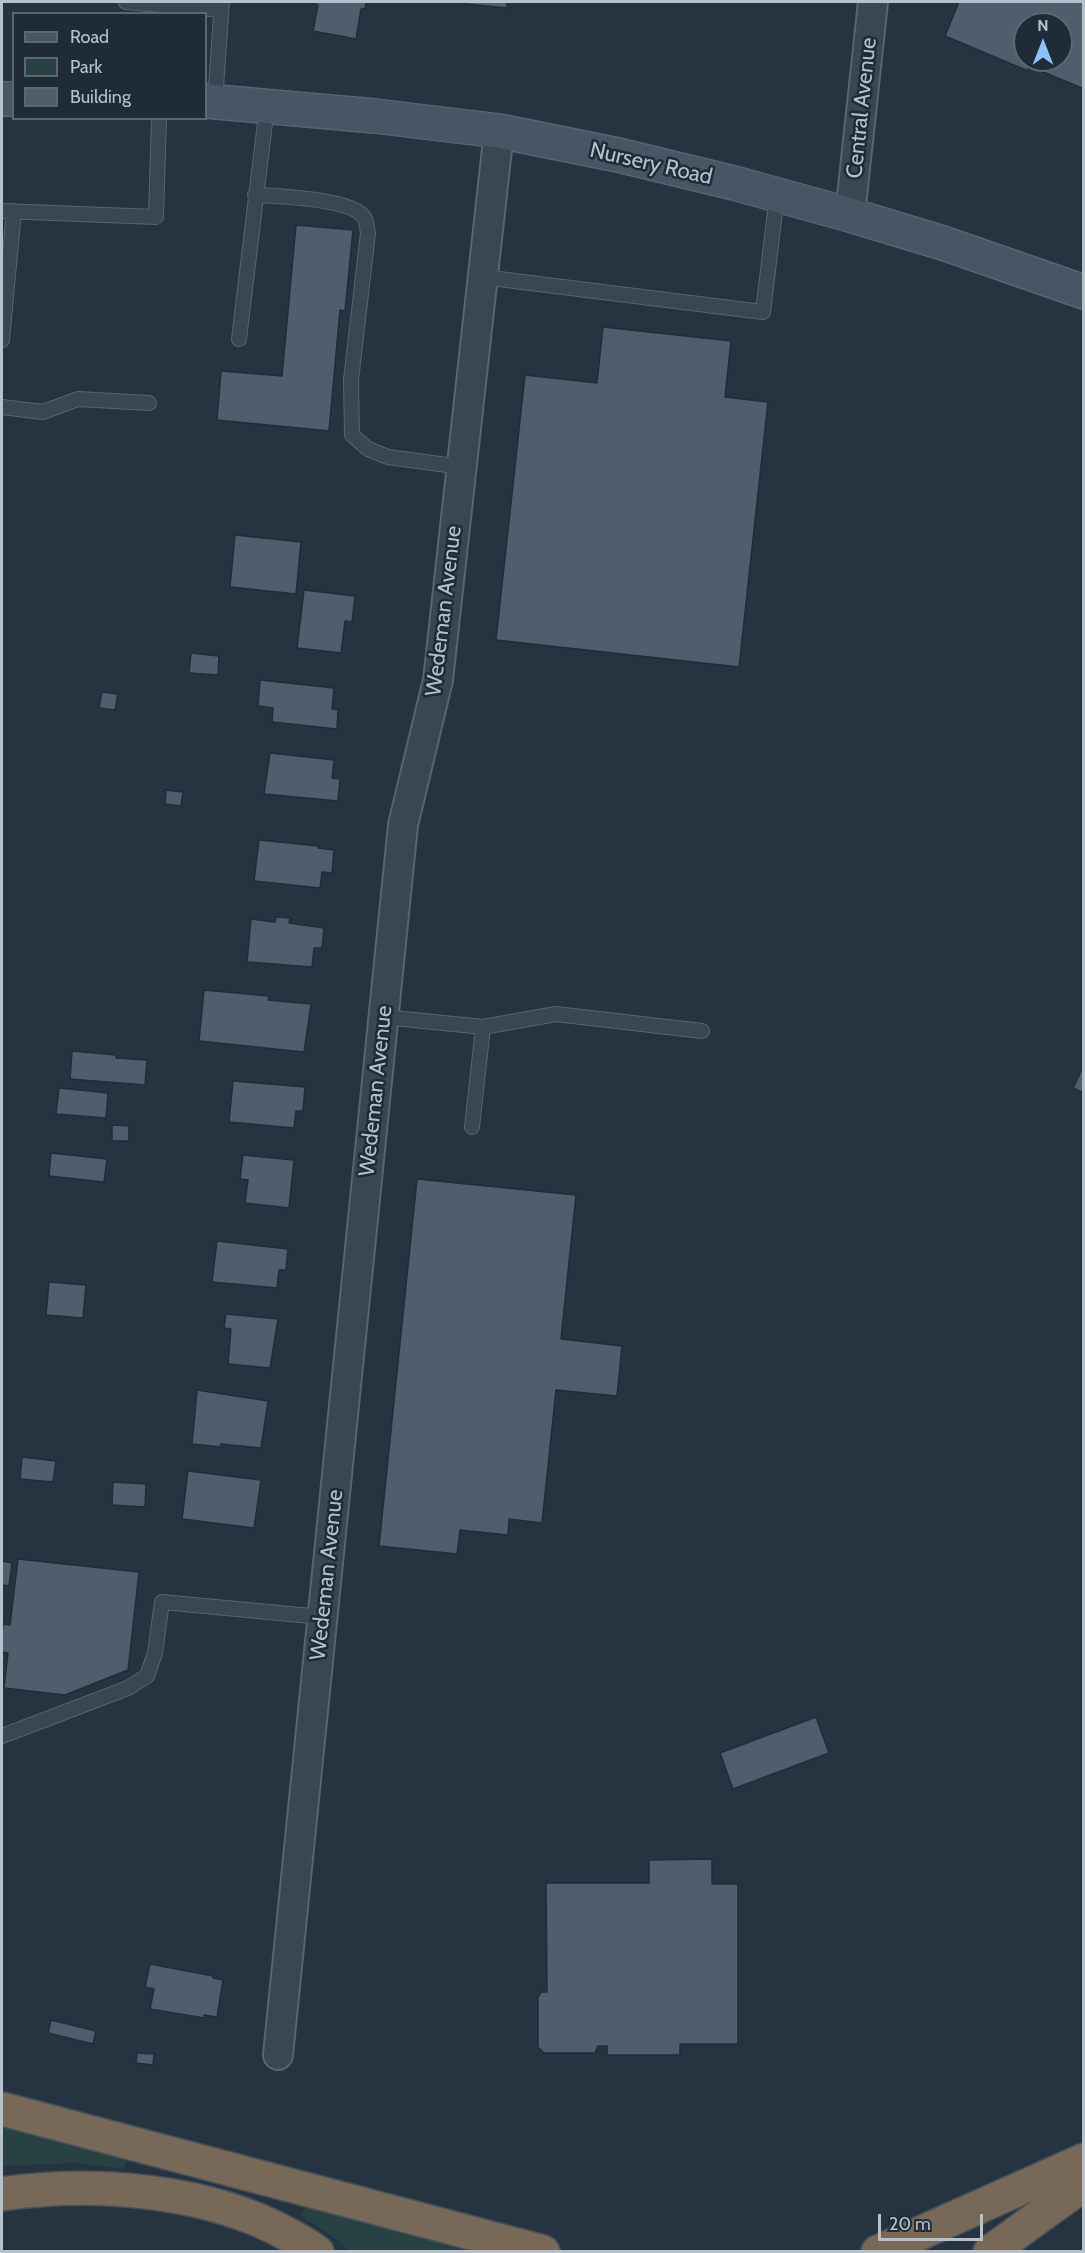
<!DOCTYPE html>
<style>
body{margin:0}
#map{position:relative;width:1085px;height:2253px;overflow:hidden;background:#263441;font-family:Cabin,sans-serif}
canvas{display:block}
.frame{position:absolute;inset:0;border:3px solid #b7c1cb;pointer-events:none}
.legend{position:absolute;left:12px;top:12px;width:195px;height:108px;box-sizing:border-box;background:#1f2b36;border:2px solid #5c6772;margin:0;padding:8px 10px;list-style:none;font-size:18px;color:#b7c1cb}
.legend li{display:flex;align-items:center;gap:12px;height:30px}
.legend b{width:30px;border:2px solid #5c6772}
.north{position:absolute;left:1013px;top:12px;width:60px;height:60px;box-sizing:border-box;background:#1f2b36;border:2px solid #5c6772;border-radius:50%;rotate:0deg;font-size:16px;font-weight:700;line-height:24px;text-align:center;color:#b7c1cb}
.north::after{content:'';display:block;margin:auto;width:21px;height:27px;background:#8fc1f8;clip-path:polygon(50% 0,100% 100%,50% 72%,0 100%)}
.scale{position:absolute;left:878px;top:2214px;width:105px;height:27px;box-sizing:border-box;border:3px solid #b7c1cb;border-top:0;padding-left:8px;font-size:18px;line-height:21px;white-space:nowrap;color:#b7c1cb;-webkit-text-stroke:4px #1f2b36;paint-order:stroke}
</style>
<div id="map">
<canvas width="1085" height="2253"></canvas>
<div class="frame"></div>
<ul class="legend">
<li><b style="height:8px;background:#485564"></b>Road</li>
<li><b style="height:16px;background:#284142"></b>Park</li>
<li><b style="height:16px;background:#4f5d6c"></b>Building</li>
</ul>
<div class="north">N</div>
<div class="scale">20 m</div>
</div>
<script>
const c = document.querySelector('canvas').getContext('2d');
c.lineJoin = 'round';
function paint(path, color) { c.fillStyle = color; c.fill(path, 'evenodd'); }
function trace(path, color, width, dash) { c.strokeStyle = color; c.lineWidth = width; c.lineCap = dash ? 'butt' : 'round'; c.setLineDash(dash || []); c.stroke(path); }
function label(font, color, halo, rows, align = 'center') {
  c.font = font + ' Cabin,sans-serif'; c.lineWidth = 5; c.setLineDash([]); c.textBaseline = 'middle'; c.strokeStyle = halo; c.fillStyle = color; for (const [text, x, y, turn = 0] of rows) {
    c.save(); c.translate(x, y); c.rotate((+turn || 0) * Math.PI / 180); c.textAlign = isNaN(turn) ? turn : align; if (halo) c.strokeText(text, 0, 0); c.fillText(text, 0, 0); c.restore();
  }
}
const green = new Path2D(`
 M2 2123 127 2156 124 2169 77 2163 2 2166Z
 M308 2204 493 2251H349L339 2241 301 2216Z`);
const building = new Path2D(`
 M313 2H366L365 9H361L356 39 313 31 318 5 313 3Z
 M467 2H507V8L467 4Z
 M959 2H1084V89L1029 66 1028 71 945 36ZM1025 24H1061V60H1025Z
 M296 225 353 230 345 311 340 310 329 431 217 420 221 371 282 376Z
 M603 327 731 341 725 397 768 402 739 667 496 640 525 375 597 383Z
 M235 535 301 542 296 594 230 587Z
 M304 590 355 596 352 622 345 621 341 653 297 648Z
 M191 653 219 656 218 675 189 673Z
 M260 680 334 688 332 709 338 710 337 729 272 722 273 708 258 706Z
 M102 692 118 694 115 710 99 708Z
 M270 753 334 760 332 778 340 779 338 801 264 794Z
 M166 790 183 792 181 806 165 804Z
 M259 840 318 846V848L334 850 332 873 322 872 320 888 254 881Z
 M276 917 290 918 289 923 324 928 322 948H314L312 967 247 962 251 919 275 922Z
 M204 990 269 996 268 1000 311 1004 304 1052 199 1041Z
 M72 1051 116 1055V1058L147 1060 145 1085 70 1079Z
 M1084 1065V1093L1073 1088Z
 M233 1081 305 1087 303 1111H296L294 1128 229 1122Z
 M59 1088 108 1093 106 1118 56 1114Z
 M112 1125 129 1126V1141H112Z
 M51 1153 107 1159 104 1182 49 1176Z
 M243 1155 294 1160 289 1208 245 1203 248 1180 240 1179Z
 M417 1179 576 1195 561 1339 622 1346 617 1396 556 1390 542 1523 509 1519 508 1535 460 1530 457 1554 379 1546Z
 M217 1241 288 1249 286 1270H279L277 1288 212 1282Z
 M49 1282 86 1285 83 1318 46 1315Z
 M226 1314 278 1319 270 1368 228 1364 231 1329 224 1328Z
 M197 1390 268 1401 261 1448 221 1444V1447L192 1444Z
 M22 1457 56 1461 53 1482 20 1479Z
 M188 1471 261 1480 254 1528 182 1519Z
 M113 1482 146 1484 145 1507 112 1505Z
 M18 1559 139 1572 128 1670 65 1695 4 1688 8 1653 2 1652V1634L3 1624 10 1625Z
 M2 1561 12 1563 9 1586 2 1585Z
 M816 1717 829 1753 733 1789 720 1753Z
 M712 1859V1884H738V2044H680V2055H607V2046H598L595 2053H544L538 2047V1997L541 1992H547L546 1883H649V1860Z
 M150 1964 213 1976V1978L223 1980 217 2017 204 2015V2018L150 2009 154 1989 145 1987Z
 M51 2020 96 2031 93 2044 48 2033Z
 M137 2053 154 2054 153 2065 136 2063Z`);
const service = new Path2D(`
 M126 2 221 10
 M215 101 222 2
 M255 195C278 196 350 199 363 216 367 220 367 228 368 233L351 380 352 435 368 449 388 457 462 467
 M2 211 156 217 159 118
 M483 277 763 312 777 195
 M239 339 267 106
 M2 340 14 211
 M2 407 43 412 78 399 149 403
 M384 1017 483 1027 556 1014 702 1031
 M472 1127 483 1027
 M2 1736 128 1688 147 1676 155 1653 162 1602 322 1617`);
const minor = new Path2D(`
 M850 215 873 2
 M278 2055 403 825 438 680 499 131`);
const secondary = new Path2D(`
 M2 99H14
 M206 101 375 116 499 131 618 155 734 183 850 215 943 243 1084 292`);
const motorway = new Path2D(`
 M2 2109 543 2252
 M2 2194C93 2181 207 2189 289 2235 298 2240 308 2245 317 2252
 M878 2252 1084 2160
 M990 2252 1084 2184`);
const streetNames = [
 ["Central Avenue",862,108,-84],
 ["Nursery Road",651,164,13],
 ["Wedeman Avenue",444,611,-83],
 ["Wedeman Avenue",376,1091,-84],
 ["Wedeman Avenue",327,1575,-84]
];
paint(green, '#284142');
paint(building, '#4f5d6c');
trace(building, '#212d38', 1.5);
trace(service, '#58646e', 16);
trace(minor, '#58646e', 32);
trace(secondary, '#58646e', 36);
trace(motorway, '#45515b', 36);
trace(service, '#3a4651', 14);
trace(minor, '#3a4651', 28);
trace(secondary, '#485564', 33);
trace(motorway, '#776857', 33);
label('22px', '#b7c1cb', '#1f2b36', streetNames);
</script>
